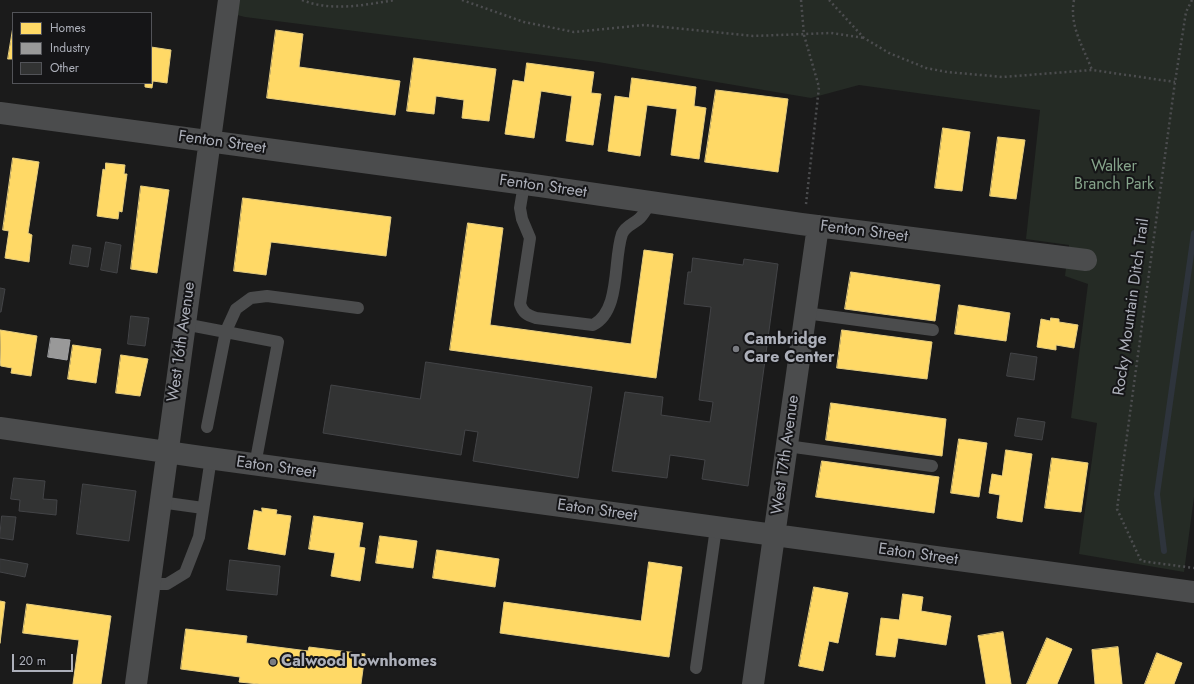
<!DOCTYPE html>
<style>
body{margin:0}
#map{position:relative;width:1194px;height:684px;overflow:hidden;background:#1b1b1b;font-family:Jost,sans-serif}
canvas{display:block}
.legend{position:absolute;left:12px;top:12px;width:140px;height:72px;box-sizing:border-box;background:#151517;border:1px solid #525358;margin:0;padding:5px 7px;list-style:none;font-size:12px;color:#adb0ba}
.legend li{display:flex;align-items:center;gap:8px;height:20px}
.legend b{width:20px;border:1px solid #525358}
.scale{position:absolute;left:12px;top:654px;width:61px;height:18px;box-sizing:border-box;border:2px solid #adb0ba;border-top:0;padding-left:5px;font-size:12px;line-height:14px;white-space:nowrap;color:#adb0ba;-webkit-text-stroke:3px #151517;paint-order:stroke}
</style>
<div id="map">
<canvas width="1194" height="684"></canvas>
<ul class="legend">
<li><b style="height:11px;background:#ffd966"></b>Homes</li>
<li><b style="height:11px;background:#999"></b>Industry</li>
<li><b style="height:11px;background:#323333"></b>Other</li>
</ul>
<div class="scale">20 m</div>
</div>
<script>
const c = document.querySelector('canvas').getContext('2d');
c.lineJoin = 'round';
function paint(path, color) { c.fillStyle = color; c.fill(path, 'evenodd'); }
function trace(path, color, width, dash) { c.strokeStyle = color; c.lineWidth = width; c.lineCap = dash ? 'butt' : 'round'; c.setLineDash(dash || []); c.stroke(path); }
function label(font, color, halo, rows, align = 'center') {
  c.font = font + ' Jost,sans-serif'; c.lineWidth = 4; c.setLineDash([]); c.textBaseline = 'middle'; c.strokeStyle = halo; c.fillStyle = color; for (const [text, x, y, turn = 0] of rows) {
    c.save(); c.translate(x, y); c.rotate((+turn || 0) * Math.PI / 180); c.textAlign = isNaN(turn) ? turn : align; if (halo) c.strokeText(text, 0, 0); c.fillText(text, 0, 0); c.restore();
  }
}
const green = new Path2D(`
 M239 0H1194V497L1184 572 1079 554 1097 423 1071 418 1088 284 1065 276 1069 245 1026 239 1040 110 859 85 811 98 598 62 245 17 237 15Z`);
const homes = new Path2D(`
 M13 27V59H8Z
 M276 30 303 34 299 67 400 81 395 115 267 98Z
 M151 47 171 50 167 83 153 81 152 88 145 87V83H151Z
 M414 58 496 69 489 121 462 118 464 100 436 96 434 114 407 111Z
 M527 63 594 72 591 93 601 94 593 145 566 141 572 96 541 91 534 138 505 134 513 80 524 82Z
 M632 78 696 87 694 106 706 108 699 159 671 155 677 109 647 105 640 156 608 151 615 96 629 98Z
 M716 90 788 99 778 172 705 162Z
 M943 128 970 132 962 191 935 188Z
 M998 137 1025 140 1016 199 990 196Z
 M13 158 39 162 28 233 32 235 29 262 5 258 9 231 3 230Z
 M106 163 125 165 124 174H127L122 212 119 211 118 219 97 216 103 169 105 170Z
 M141 186 169 190 157 273 131 269Z
 M243 198 391 217 386 256 271 242 266 275 234 271Z
 M468 223 503 228 490 325 631 344 644 250 673 254 656 378 450 350Z
 M851 272 940 285 935 321 845 309Z
 M959 305 1010 313 1006 341 955 334Z
 M1051 318 1059 319V322L1078 325 1074 348 1056 345V350L1037 347 1041 319 1050 321Z
 M0 330 37 336 31 376 11 373 12 368 1 366Z
 M842 330 932 342 927 379 837 368Z
 M73 345 101 349 96 383 68 379Z
 M121 355 148 359 140 396 116 393Z
 M831 403 946 419 942 456 826 440Z
 M959 439 987 443 979 497 951 493Z
 M1006 450 1032 454 1022 522 997 518 1000 495 989 493 992 474 1002 476Z
 M1052 458 1088 463 1081 512 1045 508Z
 M822 461 939 477 934 513 816 497Z
 M262 508 277 510 276 514 291 516 285 555 248 549 254 510 262 512Z
 M314 516 363 523 359 547 365 548 360 581 331 576 335 553 309 549Z
 M380 536 417 541 413 568 376 563Z
 M437 550 499 559 495 587 433 578Z
 M649 562 682 567 669 657 500 633 504 602 641 621Z
 M814 587 848 593 838 643 829 641 823 671 799 666Z
 M903 594 923 597 921 611 951 616 946 645 898 638 895 657 876 655 881 618 899 620Z
 M0 601 5 602 0 643Z
 M27 604 111 616 101 684H73L79 640 23 633Z
 M186 629 247 636 246 643 308 651 309 647 365 654 361 684H259L239 682 240 677 181 669Z
 M1003 632 1011 684H986L978 636Z
 M1047 638 1072 649 1057 684H1027Z
 M1118 647 1122 684H1095L1092 650Z
 M1157 653 1182 663 1174 684H1145Z`);
const industry = new Path2D(`
 M51 338 70 340 67 360 48 357Z`);
const stream = new Path2D(`
 M1164 551 1157 494 1194 233`);
const building = new Path2D(`
 M106 242 121 245 117 273 101 270Z
 M73 245 91 248 88 267 70 264Z
 M693 258 743 265 744 259 778 264 748 486 702 479 705 460 670 455 667 478 612 471 625 392 663 397 661 415 710 422 713 402 699 400 711 307 684 304 688 272H691Z
 M0 288 5 289 1 312H0Z
 M131 316 149 318 145 346 128 344Z
 M1011 353 1037 357 1034 380 1007 376Z
 M426 362 592 387 578 478 473 461 478 432 465 430 461 455 323 433 331 385 420 399Z
 M1018 418 1045 422 1042 440 1015 436Z
 M14 478 45 481 43 499 57 500 56 515 19 511 20 500 11 499Z
 M83 484 136 491 129 541 77 534Z
 M2 516 16 517 13 540 0 538Z
 M0 559 28 564 25 577 0 572Z
 M230 560 280 566 277 595 227 590Z`);
const path = new Path2D(`
 M302 0C332 12 364 5 395 0
 M462 0 524 22 574 32 645 25 753 36 831 33 864 38
 M801 0 804 35 819 87 806 204
 M829 0 864 38 889 53 926 68 947 72 1003 77 1092 70 1175 82
 M1074 0C1069 26 1083 46 1092 70
 M1192 0 1186 12 1175 82 1117 509 1141 561 1194 568`);
const service = new Path2D(`
 M524 184 520 208 522 219 530 238 520 304C523 313 527 315 536 318L593 325C621 311 613 260 622 234 626 225 634 224 640 218 644 214 647 208 650 203
 M805 313 933 330
 M184 324 278 342 255 465
 M207 427 226 331 236 309 251 298 267 296 358 308
 M787 446 932 466
 M160 502 203 508
 M149 584H167L185 573 199 537 211 458
 M696 668 716 528`);
const minor = new Path2D(`
 M0 113 540 186 801 224 1086 260
 M0 428 201 457 1194 592
 M136 684 229 0
 M753 684 818 226`);
const markers = [
 [736,349,4,"#7a7c82"],
 [273,662,4,"#7a7c82"]
];
const streetNames = [
 ["Fenton Street",222,143,8],
 ["Fenton Street",543,187,8],
 ["Fenton Street",864,232,7],
 ["Rocky Mountain Ditch Trail",1132,307,-82],
 ["West 16th Avenue",182,342,-82],
 ["West 17th Avenue",786,455,-82],
 ["Eaton Street",276,468,8],
 ["Eaton Street",597,511,8],
 ["Eaton Street",918,555,8]
];
const parkNames = [
 ["Walker",1114,167],
 ["Branch Park",1114,185]
];
const poiNames = [
 ["Cambridge",744,340],
 ["Care Center",744,358],
 ["Calwood Townhomes",281,662]
];
paint(green, '#252b25');
paint(homes, '#ffd966');
trace(homes, '#e6cd7f', 1);
paint(industry, '#999');
trace(industry, '#9fa0a3', 1);
trace(stream, '#2e343c', 6);
paint(building, '#323333');
trace(building, '#434447', 1);
trace(path, '#4c4d4f', 2.5, [2, 3]);
trace(service, '#4b4c4d', 12);
trace(minor, '#4b4c4d', 22);
for (const [x, y, r, color] of markers) { const dot = new Path2D(); dot.arc(x, y, r, 0, 2 * Math.PI); c.fillStyle = color; c.fill(dot); trace(dot, '#151517', 1.5); }
label('16px', '#adb0ba', '#151517', streetNames);
label('16px', '#86a48b', '#151517', parkNames);
label('bold 16px', '#adb0ba', '#151517', poiNames, 'left');
</script>
